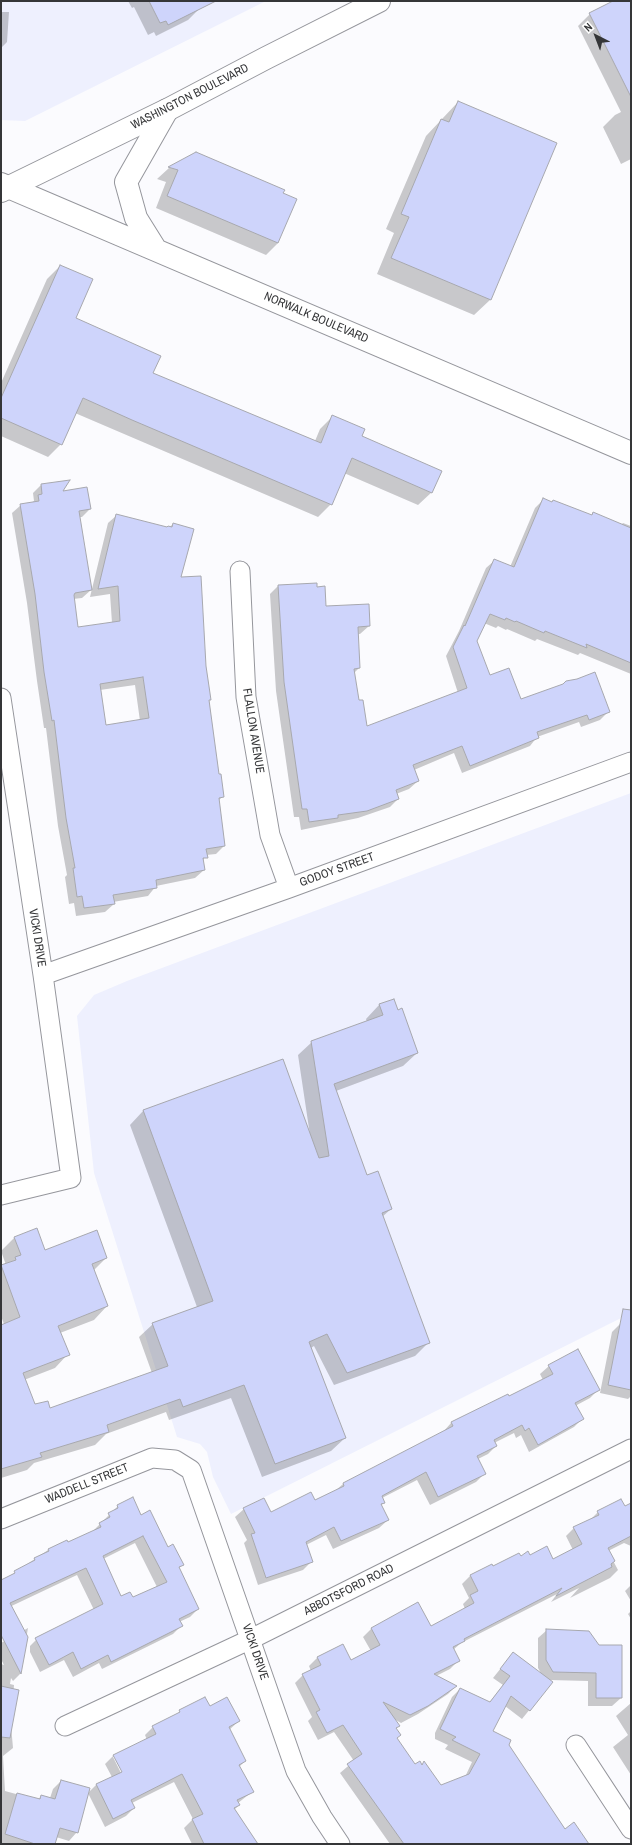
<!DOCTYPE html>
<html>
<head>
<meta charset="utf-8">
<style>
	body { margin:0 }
	#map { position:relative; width:632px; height:1845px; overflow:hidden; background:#fbfbfe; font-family:"Archivo Narrow",sans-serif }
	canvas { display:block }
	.frame { position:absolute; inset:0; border:2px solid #353638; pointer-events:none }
	.north { position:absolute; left:576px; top:16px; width:40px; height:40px; -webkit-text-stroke:3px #fff; paint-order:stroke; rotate:318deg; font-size:11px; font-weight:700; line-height:16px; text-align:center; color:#353638 }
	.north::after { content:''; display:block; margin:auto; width:14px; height:18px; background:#353638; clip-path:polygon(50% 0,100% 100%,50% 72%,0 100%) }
</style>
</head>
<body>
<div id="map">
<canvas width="632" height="1845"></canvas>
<div class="frame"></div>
<div class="north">N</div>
</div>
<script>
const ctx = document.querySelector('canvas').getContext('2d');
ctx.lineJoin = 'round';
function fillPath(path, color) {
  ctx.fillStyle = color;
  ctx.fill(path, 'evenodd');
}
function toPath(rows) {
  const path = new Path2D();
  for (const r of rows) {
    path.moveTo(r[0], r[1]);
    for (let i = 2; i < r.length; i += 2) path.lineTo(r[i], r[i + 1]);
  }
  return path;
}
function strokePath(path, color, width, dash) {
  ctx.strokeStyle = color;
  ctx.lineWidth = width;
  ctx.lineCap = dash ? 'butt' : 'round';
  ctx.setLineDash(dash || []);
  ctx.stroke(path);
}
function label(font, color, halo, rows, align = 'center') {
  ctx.font = font + ' "Archivo Narrow",sans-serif';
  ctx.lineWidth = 4;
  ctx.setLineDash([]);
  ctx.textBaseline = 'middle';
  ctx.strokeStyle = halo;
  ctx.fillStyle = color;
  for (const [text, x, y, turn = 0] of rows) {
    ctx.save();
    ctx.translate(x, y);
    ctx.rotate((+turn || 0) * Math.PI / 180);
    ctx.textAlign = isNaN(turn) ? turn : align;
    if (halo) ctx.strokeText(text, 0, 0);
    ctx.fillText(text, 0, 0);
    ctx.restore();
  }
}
const built = toPath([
	[1,1,266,1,25,121,1,120],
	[631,793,631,1313,231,1514,213,1477,207,1452,200,1444,177,1437,94,1173,77,1016,94,995,127,981]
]);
const shadow = toPath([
	[128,1,196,1,200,8,188,20,156,36,154,32,148,35,134,7,132,8],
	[615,1,631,1,631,159,621,164,603,127,615,115,621,112,578,26,590,14],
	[1,12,9,12,7,42,1,48],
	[458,102,556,143,490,300,474,315,377,274,394,233,386,229,426,136],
	[196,153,282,194,278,243,266,255,156,208,166,182,157,179,169,168],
	[60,266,74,319,152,373,315,441,320,429,333,416,432,492,418,505,344,473,331,504,318,517,75,413,61,444,48,457,1,436,1,383,47,279],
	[41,485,61,492,90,509,82,517,79,517,91,590,82,598,73,599,77,628,112,623,110,594,90,597,108,523,117,515,167,528,174,524,180,578,205,666,218,776,223,796,218,801,224,846,216,854,206,855,202,862,204,870,195,878,156,886,148,896,113,902,114,904,105,912,76,916,74,903,69,904,65,877,67,875,58,826,46,728,44,728,37,681,27,603,12,513,21,505,31,503,34,501,33,493],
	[135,685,140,721,106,726,100,690],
	[543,500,591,516,593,513,621,525,623,523,631,526,631,674,580,653,578,655,537,639,535,641,507,629,506,630,498,626,496,628,484,623,476,641,489,676,521,701,608,712,600,720,581,727,579,722,537,737,530,746,462,773,454,753,414,770,418,781,409,789,396,794,398,799,390,807,358,818,301,830,299,817,294,817,276,691,270,594,278,586,369,626,360,634,357,634,359,668,354,673,358,701,366,727,458,693,446,656,459,631,486,568,495,560,510,567,535,508],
	[379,1005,417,1053,403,1066,336,1091,367,1176,391,1209,382,1217,429,1342,415,1356,334,1385,314,1346,311,1348,345,1438,331,1451,262,1477,231,1398,169,1420,166,1412,106,1434,95,1445,34,1463,27,1470,1,1478,1,1326,4,1324,1,1316,1,1266,6,1265,1,1251,14,1238,45,1252,106,1258,94,1270,107,1306,94,1320,60,1333,68,1354,55,1368,24,1380,35,1406,49,1410,152,1373,139,1337,153,1324,197,1307,130,1125,143,1111,282,1060,310,1135,298,1055,312,1042,367,1022,366,1019],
	[620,1324,631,1326,631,1396,628,1399,600,1393,612,1332],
	[549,1366,598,1390,590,1398,575,1406,582,1419,574,1427,529,1452,521,1435,516,1438,514,1433,494,1443,496,1446,488,1454,478,1459,485,1473,476,1482,430,1505,417,1480,382,1498,384,1502,381,1506,388,1520,379,1528,333,1549,326,1535,306,1545,311,1562,303,1570,258,1585,244,1543,247,1540,235,1517,244,1509,270,1513,315,1502,335,1491,343,1484,443,1432,451,1423,543,1380,540,1374],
	[631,1504,631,1546,624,1543,608,1551,618,1570,610,1578,570,1598,579,1588,551,1602,557,1594,461,1643,453,1650,458,1661,450,1669,436,1676,456,1686,448,1694,418,1714,401,1723,394,1719,398,1726,396,1729,396,1738,415,1765,422,1765,424,1763,441,1786,465,1777,472,1762,445,1749,448,1745,435,1739,435,1733,452,1697,460,1689,489,1703,503,1685,493,1678,513,1653,542,1675,538,1668,538,1638,547,1630,588,1632,621,1698,612,1706,588,1706,588,1681,549,1680,552,1682,522,1719,505,1706,492,1732,508,1745,565,1830,588,1844,390,1844,340,1773,354,1761,334,1732,318,1740,308,1721,312,1717,295,1683,303,1675,311,1671,309,1666,317,1658,342,1645,350,1661,371,1651,363,1637,372,1628,430,1627,465,1609,463,1604,469,1598,462,1584,470,1576,491,1565,492,1568,520,1557,530,1556,553,1561,573,1550,566,1536,574,1528,589,1521,598,1512,625,1507],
	[118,1506,141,1516,183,1565,179,1568,198,1609,190,1617,179,1622,181,1626,173,1634,102,1669,99,1663,73,1677,64,1660,40,1672,30,1652,30,1646,38,1638,94,1610,77,1575,1,1611,1,1582,48,1550,67,1541,68,1544,92,1532],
	[135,1543,157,1587,133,1599,121,1597,103,1559],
	[631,1585,631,1601,625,1591],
	[631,1611,631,1619,628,1614],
	[28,1628,20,1674,13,1681,11,1678,10,1684,14,1685,11,1725,13,1748,3,1756,5,1791,38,1800,41,1796,50,1798,53,1789,61,1781,77,1832,69,1841,56,1837,54,1844,1,1843,1,1664,4,1665,1,1659,1,1643],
	[631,1703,631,1775,613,1747,628,1735,616,1716],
	[209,1708,239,1721,229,1730,245,1761,239,1767,252,1792,238,1803,239,1805,234,1810,257,1844,192,1844,184,1828,193,1819,174,1782,132,1803,134,1808,126,1816,105,1827,88,1793,96,1785,112,1777,105,1764,114,1755,147,1740,145,1735,153,1727,175,1716,180,1711],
	[113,1757,115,1757,125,1776,123,1777]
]);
const building = toPath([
	[149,1,216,1,168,25,166,21,160,23,149,1],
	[613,1,631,1,631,97,589,13,613,1],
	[458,101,557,143,491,300,391,258,409,217,401,214,441,119,449,122,458,101],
	[196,152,285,190,283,193,297,199,278,243,167,196,178,170,168,167,196,152],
	[60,265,93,279,76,318,161,356,153,373,321,443,332,415,365,429,362,436,442,471,432,493,352,458,332,505,132,420,83,398,62,445,1,418,1,398,60,265],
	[70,480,63,491,87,487,91,509,79,511,92,590,75,593,74,595,78,627,120,621,118,586,98,589,116,514,167,527,168,526,172,527,173,523,194,529,181,577,201,576,206,666,211,700,209,700,219,774,221,774,224,797,219,798,225,846,206,849,208,858,203,858,205,870,156,880,157,888,113,895,115,904,84,908,82,896,77,897,73,868,75,868,66,818,54,720,52,721,44,672,35,594,20,504,39,501,38,495,42,494,41,484,70,480],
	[143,677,149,718,106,725,100,684,143,677],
	[543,498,552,502,553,500,592,515,593,512,631,528,631,663,586,644,587,648,545,631,544,633,516,621,515,622,506,618,505,620,490,614,477,641,490,675,509,668,521,699,563,684,566,681,577,679,595,672,610,712,589,720,587,715,537,732,539,738,470,766,462,746,413,765,419,781,396,790,399,799,367,811,338,815,338,818,309,822,307,809,302,809,284,682,278,585,317,583,317,587,325,586,326,606,369,604,370,626,358,627,360,668,354,669,359,700,363,700,367,726,467,688,453,647,464,625,465,626,494,559,514,567,543,498],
	[394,999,398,1010,402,1008,418,1053,334,1084,367,1175,378,1171,392,1209,382,1213,430,1343,347,1373,327,1334,309,1342,346,1438,275,1464,244,1385,183,1407,180,1399,107,1425,109,1432,40,1453,42,1457,1,1469,1,1325,20,1317,1,1265,16,1260,15,1257,21,1255,14,1237,37,1228,45,1250,97,1230,107,1258,92,1264,108,1306,58,1326,70,1355,23,1373,35,1404,48,1401,50,1408,168,1366,152,1323,213,1301,143,1110,283,1059,319,1158,329,1156,311,1041,383,1015,379,1004,394,999],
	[623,1309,631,1310,631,1390,608,1385,623,1309],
	[578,1349,600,1390,575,1403,584,1419,538,1445,529,1428,525,1431,522,1425,494,1440,497,1446,477,1456,486,1474,438,1497,426,1472,382,1496,385,1503,381,1504,389,1520,341,1541,334,1527,306,1542,313,1562,266,1578,251,1534,255,1533,243,1508,264,1498,271,1512,311,1492,315,1500,344,1486,343,1483,453,1426,451,1422,508,1394,509,1396,553,1374,548,1365,578,1349],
	[133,1497,141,1515,150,1510,168,1547,173,1544,184,1565,179,1567,199,1609,179,1619,183,1626,111,1662,108,1655,81,1669,73,1652,49,1665,35,1638,103,1604,86,1568,10,1603,28,1637,21,1674,1,1635,1,1580,15,1573,14,1571,35,1560,34,1558,49,1551,48,1549,67,1540,68,1542,101,1527,99,1523,110,1517,108,1513,118,1508,117,1505,133,1497],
	[143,1536,167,1582,133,1597,130,1592,121,1596,103,1556,143,1536],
	[621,1499,625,1506,631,1503,631,1536,608,1548,615,1561,611,1564,612,1567,556,1596,562,1588,464,1639,465,1641,453,1647,460,1661,434,1674,457,1686,428,1706,410,1715,383,1702,400,1726,396,1728,401,1735,397,1738,415,1764,420,1761,422,1765,424,1761,441,1785,469,1774,480,1754,452,1740,456,1737,440,1729,460,1688,490,1702,510,1676,500,1669,513,1652,553,1682,530,1711,511,1696,493,1731,511,1740,509,1745,565,1829,574,1822,589,1844,404,1844,347,1764,362,1754,343,1725,327,1733,316,1712,320,1710,302,1674,321,1665,317,1657,343,1644,351,1660,380,1645,371,1628,418,1602,431,1626,474,1603,470,1595,478,1591,470,1575,492,1564,493,1566,519,1553,521,1556,528,1551,530,1555,547,1546,553,1559,582,1544,573,1527,599,1515,597,1511,621,1499],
	[546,1629,589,1631,599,1645,622,1645,622,1698,596,1698,596,1673,553,1672,546,1660,546,1629],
	[1,1686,19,1690,10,1738,1,1737,1,1686],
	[205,1697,210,1706,227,1697,240,1721,229,1727,246,1761,239,1765,254,1792,237,1800,240,1805,234,1808,258,1844,204,1844,192,1819,203,1814,182,1774,131,1800,135,1808,113,1819,96,1784,122,1772,113,1755,156,1734,152,1726,180,1712,179,1710,205,1697],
	[61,1780,90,1788,78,1833,60,1828,55,1844,35,1844,5,1834,17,1793,40,1799,41,1795,55,1799,61,1780]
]);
const minor = toPath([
	[240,571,246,697,270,835,289,888],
	[1,698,43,975,71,1178,1,1195],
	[43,975,289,888,631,762],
	[1,1519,152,1458,175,1460,191,1470,296,1771,322,1817,340,1844],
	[65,1726,251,1639,631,1449],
	[576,1745,631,1829]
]);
const secondary = toPath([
	[1,184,631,453],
	[156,250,136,218,126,182,167,110]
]);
const primary = toPath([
	[1,191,167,110,266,58,379,1]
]);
const streetNames = [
	["WASHINGTON BOULEVARD",190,97,-27],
	["NORWALK BOULEVARD",316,318,23],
	["FLALLON AVENUE",253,731,81],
	["GODOY STREET",337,870,-20],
	["VICKI DRIVE",37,938,81],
	["WADDELL STREET",87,1484,-22],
	["ABBOTSFORD ROAD",349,1590,-27],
	["VICKI DRIVE",255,1652,71]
];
fillPath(built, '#eef0fe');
fillPath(shadow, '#0003');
fillPath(building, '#ced4fb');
strokePath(building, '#a7a8ae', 1);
strokePath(minor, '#95969c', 21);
strokePath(secondary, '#95969c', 24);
strokePath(primary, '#95969c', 24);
strokePath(minor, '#fff', 19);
strokePath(secondary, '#fff', 22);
strokePath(primary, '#fff', 22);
label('12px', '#353638', '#fff', streetNames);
</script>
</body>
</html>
